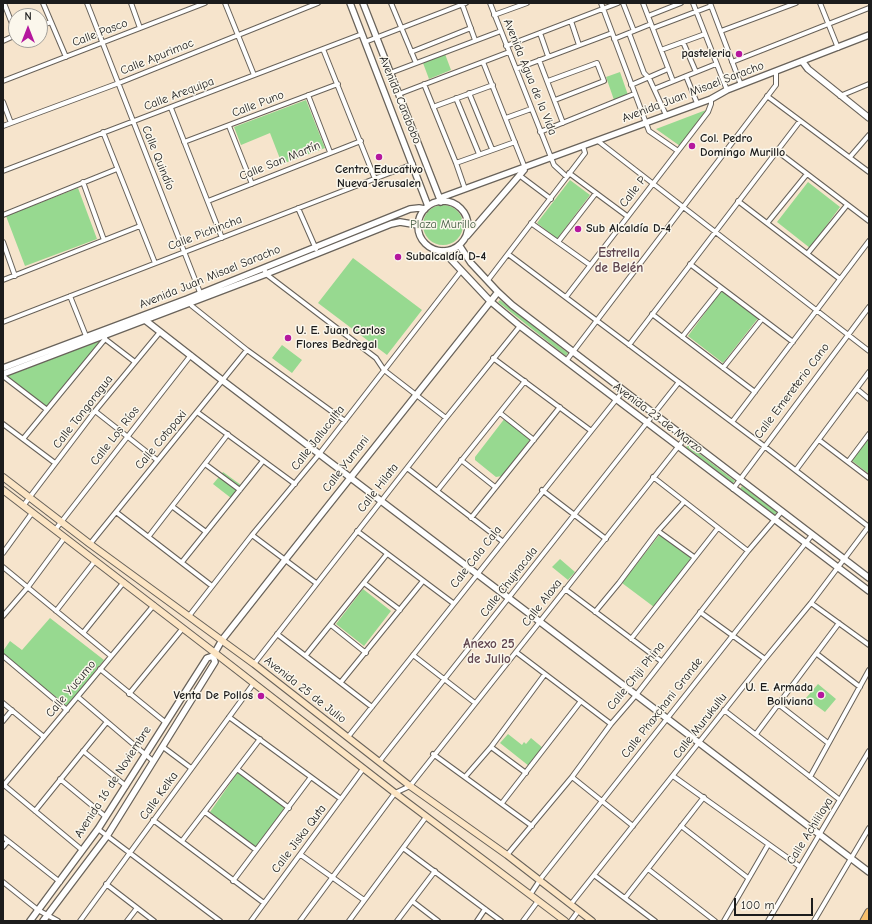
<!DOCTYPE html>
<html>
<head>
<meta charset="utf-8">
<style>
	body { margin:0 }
	#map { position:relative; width:872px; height:924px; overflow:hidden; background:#f6e4cc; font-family:"Comic Neue",sans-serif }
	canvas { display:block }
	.frame { position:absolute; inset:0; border:4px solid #1c1c1c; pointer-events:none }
	.north { position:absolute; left:8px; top:8px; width:40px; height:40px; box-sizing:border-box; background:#fbf7ec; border:1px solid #a29f99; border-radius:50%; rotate:0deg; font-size:11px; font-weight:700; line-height:16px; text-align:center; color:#1c1c1c }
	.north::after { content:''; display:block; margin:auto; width:14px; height:18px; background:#b5179e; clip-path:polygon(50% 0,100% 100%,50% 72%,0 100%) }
	.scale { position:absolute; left:734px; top:898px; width:79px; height:18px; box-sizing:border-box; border:2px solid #1c1c1c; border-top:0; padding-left:5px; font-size:12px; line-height:14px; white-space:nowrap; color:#1c1c1c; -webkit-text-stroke:3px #fbf7ec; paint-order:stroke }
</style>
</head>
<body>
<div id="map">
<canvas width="872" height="924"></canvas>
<div class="frame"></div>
<div class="north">N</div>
<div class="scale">100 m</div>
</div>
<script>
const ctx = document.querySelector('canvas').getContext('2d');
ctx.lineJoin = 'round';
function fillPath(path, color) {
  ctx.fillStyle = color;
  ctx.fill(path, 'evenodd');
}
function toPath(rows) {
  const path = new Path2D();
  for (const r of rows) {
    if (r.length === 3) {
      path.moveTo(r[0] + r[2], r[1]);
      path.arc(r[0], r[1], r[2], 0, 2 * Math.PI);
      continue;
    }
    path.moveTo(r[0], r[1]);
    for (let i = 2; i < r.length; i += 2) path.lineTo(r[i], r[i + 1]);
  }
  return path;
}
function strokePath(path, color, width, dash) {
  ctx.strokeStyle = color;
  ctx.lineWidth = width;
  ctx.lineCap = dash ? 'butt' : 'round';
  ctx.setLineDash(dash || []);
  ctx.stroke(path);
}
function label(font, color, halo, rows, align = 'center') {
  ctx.font = font + ' "Comic Neue",sans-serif';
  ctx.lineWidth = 3;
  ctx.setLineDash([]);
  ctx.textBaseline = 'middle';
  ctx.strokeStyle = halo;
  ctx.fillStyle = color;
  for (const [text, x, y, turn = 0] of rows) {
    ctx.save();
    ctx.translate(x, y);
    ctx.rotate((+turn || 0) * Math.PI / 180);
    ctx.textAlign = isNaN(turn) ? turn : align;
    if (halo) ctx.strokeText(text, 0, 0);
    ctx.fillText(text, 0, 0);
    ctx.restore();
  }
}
const green = toPath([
	[445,54,451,70,429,79,423,63],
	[620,72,628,95,614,100,606,77],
	[306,100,325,148,282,164,270,133,241,145,234,127],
	[706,110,680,146,656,129],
	[570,180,590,195,557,239,537,223],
	[808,182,840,207,810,248,777,222],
	[78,188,97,239,25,266,6,216],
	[443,225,20],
	[353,258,422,310,387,355,318,303],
	[722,290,759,317,723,363,688,336],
	[500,300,568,353,566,356,498,302],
	[103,338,45,409,5,377],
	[282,345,302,360,292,373,272,358],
	[508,417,511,418,533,436,502,476,496,477,475,460,475,457,505,418],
	[869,436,869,474,851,460],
	[688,445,735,481,733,483,686,447],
	[223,472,241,485,231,498,213,484],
	[742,486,777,512,775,515,740,489],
	[660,534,692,558,654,607,622,583],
	[560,559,575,572,568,580,552,567],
	[363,589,391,611,364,646,336,624],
	[50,618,104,660,67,706,3,654,3,651,10,641,22,650],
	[818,684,836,699,825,712,806,698],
	[508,734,522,745,524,742,526,744,531,738,543,748,529,766,500,743],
	[238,772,284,807,283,811,257,847,254,847,210,812]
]);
const minor = toPath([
	[4,3,16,34],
	[43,3,66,57],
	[87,3,201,295],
	[131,3,140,28],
	[225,3,254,75],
	[391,3,416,63],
	[490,3,554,165,567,177],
	[601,3,649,131,678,151],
	[623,3,634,31],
	[643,3,673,81],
	[693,3,727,90],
	[710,3,741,85],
	[820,3,838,48],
	[462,4,475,40],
	[494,15,527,3],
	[648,16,681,3],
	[571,21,579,45],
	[40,26,51,22],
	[653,28,711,6],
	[721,31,796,3],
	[540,33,548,56],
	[629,33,644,73,649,78,666,115],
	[614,39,651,24],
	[3,41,16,35],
	[365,42,466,3],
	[683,42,696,72],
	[506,46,618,3],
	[323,49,375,179],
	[661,50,705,34],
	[411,52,471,28],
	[539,60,563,123],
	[483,62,525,168],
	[732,62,869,8],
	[516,69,612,33],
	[390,73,501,31],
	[686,76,697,103],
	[3,81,205,3],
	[548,81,597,63,604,81,555,100],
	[424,84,456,163,465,189],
	[631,85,668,69],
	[654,89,716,64],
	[469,93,492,149],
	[399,94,509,52],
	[308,95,330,152],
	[767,96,869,172],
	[840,96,869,84],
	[456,98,479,154],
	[3,102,11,123],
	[433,107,493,85],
	[171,108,222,238],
	[506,118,531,109],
	[3,126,119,83,318,3],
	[229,126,252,184],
	[103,132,155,263],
	[540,132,634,94],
	[598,141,869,351],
	[184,142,338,84],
	[777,151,869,221],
	[850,157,869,135],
	[456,163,515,142],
	[3,171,362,34],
	[569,173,627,216],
	[519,175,551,199],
	[83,182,104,240],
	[208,201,361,141],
	[738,201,840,279],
	[298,208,316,249],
	[3,215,117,169],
	[768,222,807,174],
	[531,223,590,265],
	[3,242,15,276],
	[558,242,596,193],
	[808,253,847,205],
	[508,254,764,446,869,527],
	[690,264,793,342],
	[264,268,266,274,376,358,384,370,446,418],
	[3,280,140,226],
	[488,280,585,153,583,146],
	[70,296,86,336],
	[566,297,708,112,711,104,711,99],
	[189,302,192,306,247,350,345,421],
	[652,314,755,392],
	[3,322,413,164],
	[682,337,721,288],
	[105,339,135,362],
	[629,345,800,121],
	[493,358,590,430],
	[566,361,776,85,776,72],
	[723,368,762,319],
	[3,376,46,409],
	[857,389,869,399],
	[95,411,157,460],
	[197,412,295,484],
	[500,413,534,440],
	[732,422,869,241],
	[3,424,55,463],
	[23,439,105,339,105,335],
	[819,440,869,478],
	[461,460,495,487],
	[848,462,869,434],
	[205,464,240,490],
	[407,468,502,541],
	[796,470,869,372],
	[653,477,748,551],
	[733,489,869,307],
	[542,490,606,539],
	[437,491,525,381],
	[23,506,95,411,160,332],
	[173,507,206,532],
	[116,512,212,586],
	[471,518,560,407],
	[55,530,191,355],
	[357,531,453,603],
	[658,531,694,557],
	[252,535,316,583],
	[149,536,228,434],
	[90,544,247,350],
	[3,553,32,513],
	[182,562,263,461],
	[3,567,111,656],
	[364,583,400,610],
	[565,589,661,661],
	[811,603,869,645],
	[56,611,95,561],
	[595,612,619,583,658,531,684,502],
	[700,612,765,659],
	[3,616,28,587,65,537],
	[189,616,252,535,320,453,461,271],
	[331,625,366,653],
	[83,633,124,582],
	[277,634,372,707],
	[631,639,718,528],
	[516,652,611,724],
	[817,654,860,687],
	[306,655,387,554],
	[413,655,475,703],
	[3,656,67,710],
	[254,664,446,418,520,326],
	[100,669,165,722],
	[341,682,423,581],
	[129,694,183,628],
	[78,697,153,761],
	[3,703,44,737],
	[778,704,828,743],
	[724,710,840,800],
	[229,717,341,799],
	[3,721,12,710],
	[756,734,839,623],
	[348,737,623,391],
	[163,747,191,768],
	[491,747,526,773],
	[83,751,126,786],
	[433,754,532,826],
	[379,762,679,382],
	[237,769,289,808],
	[673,776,799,866],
	[465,777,491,747,545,674],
	[572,777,633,826],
	[810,777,869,670],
	[60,779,106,817],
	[4,785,82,850],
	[3,786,154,605],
	[502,803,581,701],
	[35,811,106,723],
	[205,812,256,850],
	[153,820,264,903],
	[681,826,748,878],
	[98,829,220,921],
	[3,837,60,882],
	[182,841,260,739],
	[3,847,8,841],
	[403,848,501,921],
	[301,855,364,900],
	[507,855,572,777,611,724,636,695,748,551,782,511],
	[648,869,715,921],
	[594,875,655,921],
	[233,881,311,777],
	[3,882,38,910,58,921],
	[106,884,154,921],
	[530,895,542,877,812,535],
	[625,898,704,797],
	[412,901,438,921],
	[571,904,765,659,811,603,869,526],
	[80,921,254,683],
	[127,921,137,908],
	[251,921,363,769],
	[300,921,395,793,410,786,685,438],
	[349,921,426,817],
	[397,921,435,871],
	[477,921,485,909],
	[523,921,538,901],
	[571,921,579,910],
	[724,921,768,845],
	[768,921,869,751],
	[814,921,869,828]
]);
const tertiary = toPath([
	[350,3,428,206],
	[363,3,441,202],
	[802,61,808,69,869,118],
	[440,198,711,99,727,90,869,35],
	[443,226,25],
	[467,236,524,170],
	[459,245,471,263,498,292,512,305,869,578],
	[443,251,490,301,520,326,869,591],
	[142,316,145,320,222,380,869,872],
	[3,368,187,299,410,209,419,208,425,209],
	[3,374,266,274,391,224,400,222,418,225],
	[30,921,98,829,207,658,213,656,222,640,285,560,498,292],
	[43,921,107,836,215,662,213,656]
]);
const secondary = toPath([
	[3,477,90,544,254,664,410,786,507,855,592,921],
	[3,490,215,653,395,793,565,921]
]);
const primary = toPath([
	[864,921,869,912]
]);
const markers = [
	[739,54,4,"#b5179e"],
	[692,146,4,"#b5179e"],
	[379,157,4,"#b5179e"],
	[578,229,4,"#b5179e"],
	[398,257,4,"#b5179e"],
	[288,338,4,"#b5179e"],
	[821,695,4,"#b5179e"],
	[261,696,4,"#b5179e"]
];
const streetNames = [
	["Calle Pasco",100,33,-21],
	["Calle Apurimac",157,57,-22],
	["Avenida Agua de la Vida",530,77,68],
	["Avenida Juan Misael Saracho",693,92,-21],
	["Calle Arequipa",179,94,-21],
	["Avenida Carabobo",400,100,68],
	["Calle Puno",258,104,-21],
	["Calle Quindío",158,158,68],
	["Calle San Martín",280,161,-22],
	["Calle P",633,192,-52],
	["Calle Pichincha",205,233,-21],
	["Avenida Juan Misael Saracho",210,277,-22],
	["Calle Emereterio Cano",792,391,-53],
	["Calle Tongoragua",83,412,-52],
	["Avenida 23 de Marzo",658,418,37],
	["Calle Los Ríos",115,436,-52],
	["Calle Jallucallta",318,438,-52],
	["Calle Cotopaxi",161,440,-50],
	["Calle Yumani",346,464,-52],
	["Calle Hilata",378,488,-52],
	["Cale Cala Cala",476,557,-52],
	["Calle Chujnacala",509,582,-52],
	["Calle Alaxa",542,603,-52],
	["Calle Chiji Phina",636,676,-51],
	["Calle Yucumo",71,689,-50],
	["Avenida 25 de Julio",305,690,38],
	["Calle Phaxchani Grande",662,708,-52],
	["Calle Murukullu",700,726,-52],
	["Avenida 16 de Noviembre",113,782,-57],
	["Calle Kelka",159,796,-54],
	["Calle Achililaya",810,831,-58],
	["Calle Jiska Quta",299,839,-53]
];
const poiNames = [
	["pasteleria",731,54,"right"],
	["Col. Pedro",700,139],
	["Domingo Murillo",700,153],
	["Centro Educativo",379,170,"center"],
	["Nueva Jerusalen",379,184,"center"],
	["Sub Alcaldía D-4",586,229],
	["Subalcaldía D-4",406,257],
	["U. E. Juan Carlos",296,331],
	["Flores Bedregal",296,345],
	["U. E. Armada",813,688,"right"],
	["Boliviana",813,702,"right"],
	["Venta De Pollos",253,696,"right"]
];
const parkNames = [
	["Plaza Murillo",443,225]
];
const neighbourhoodNames = [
	["Estrella",619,253],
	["de Belén",619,268],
	["Anexo 25",489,644],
	["de Julio",489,659]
];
fillPath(green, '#97d990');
strokePath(minor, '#68625a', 6);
strokePath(tertiary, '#68625a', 8);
strokePath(secondary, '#68625a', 8);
strokePath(primary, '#68625a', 9);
strokePath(minor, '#fff', 4);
strokePath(tertiary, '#fff', 5.5);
strokePath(secondary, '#fce5c4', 6);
strokePath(primary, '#f8bf6c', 7);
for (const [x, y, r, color] of markers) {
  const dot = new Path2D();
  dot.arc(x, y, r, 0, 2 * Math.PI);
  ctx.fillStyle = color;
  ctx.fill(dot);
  strokePath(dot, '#fbf7ec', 1.5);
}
label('12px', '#1c1c1c', '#fbf7ec', streetNames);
label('bold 12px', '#1c1c1c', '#fbf7ec', poiNames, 'left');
label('12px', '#475e45', '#fbf7ec', parkNames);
label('bold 13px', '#60454f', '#fbf7ec', neighbourhoodNames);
</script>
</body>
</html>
